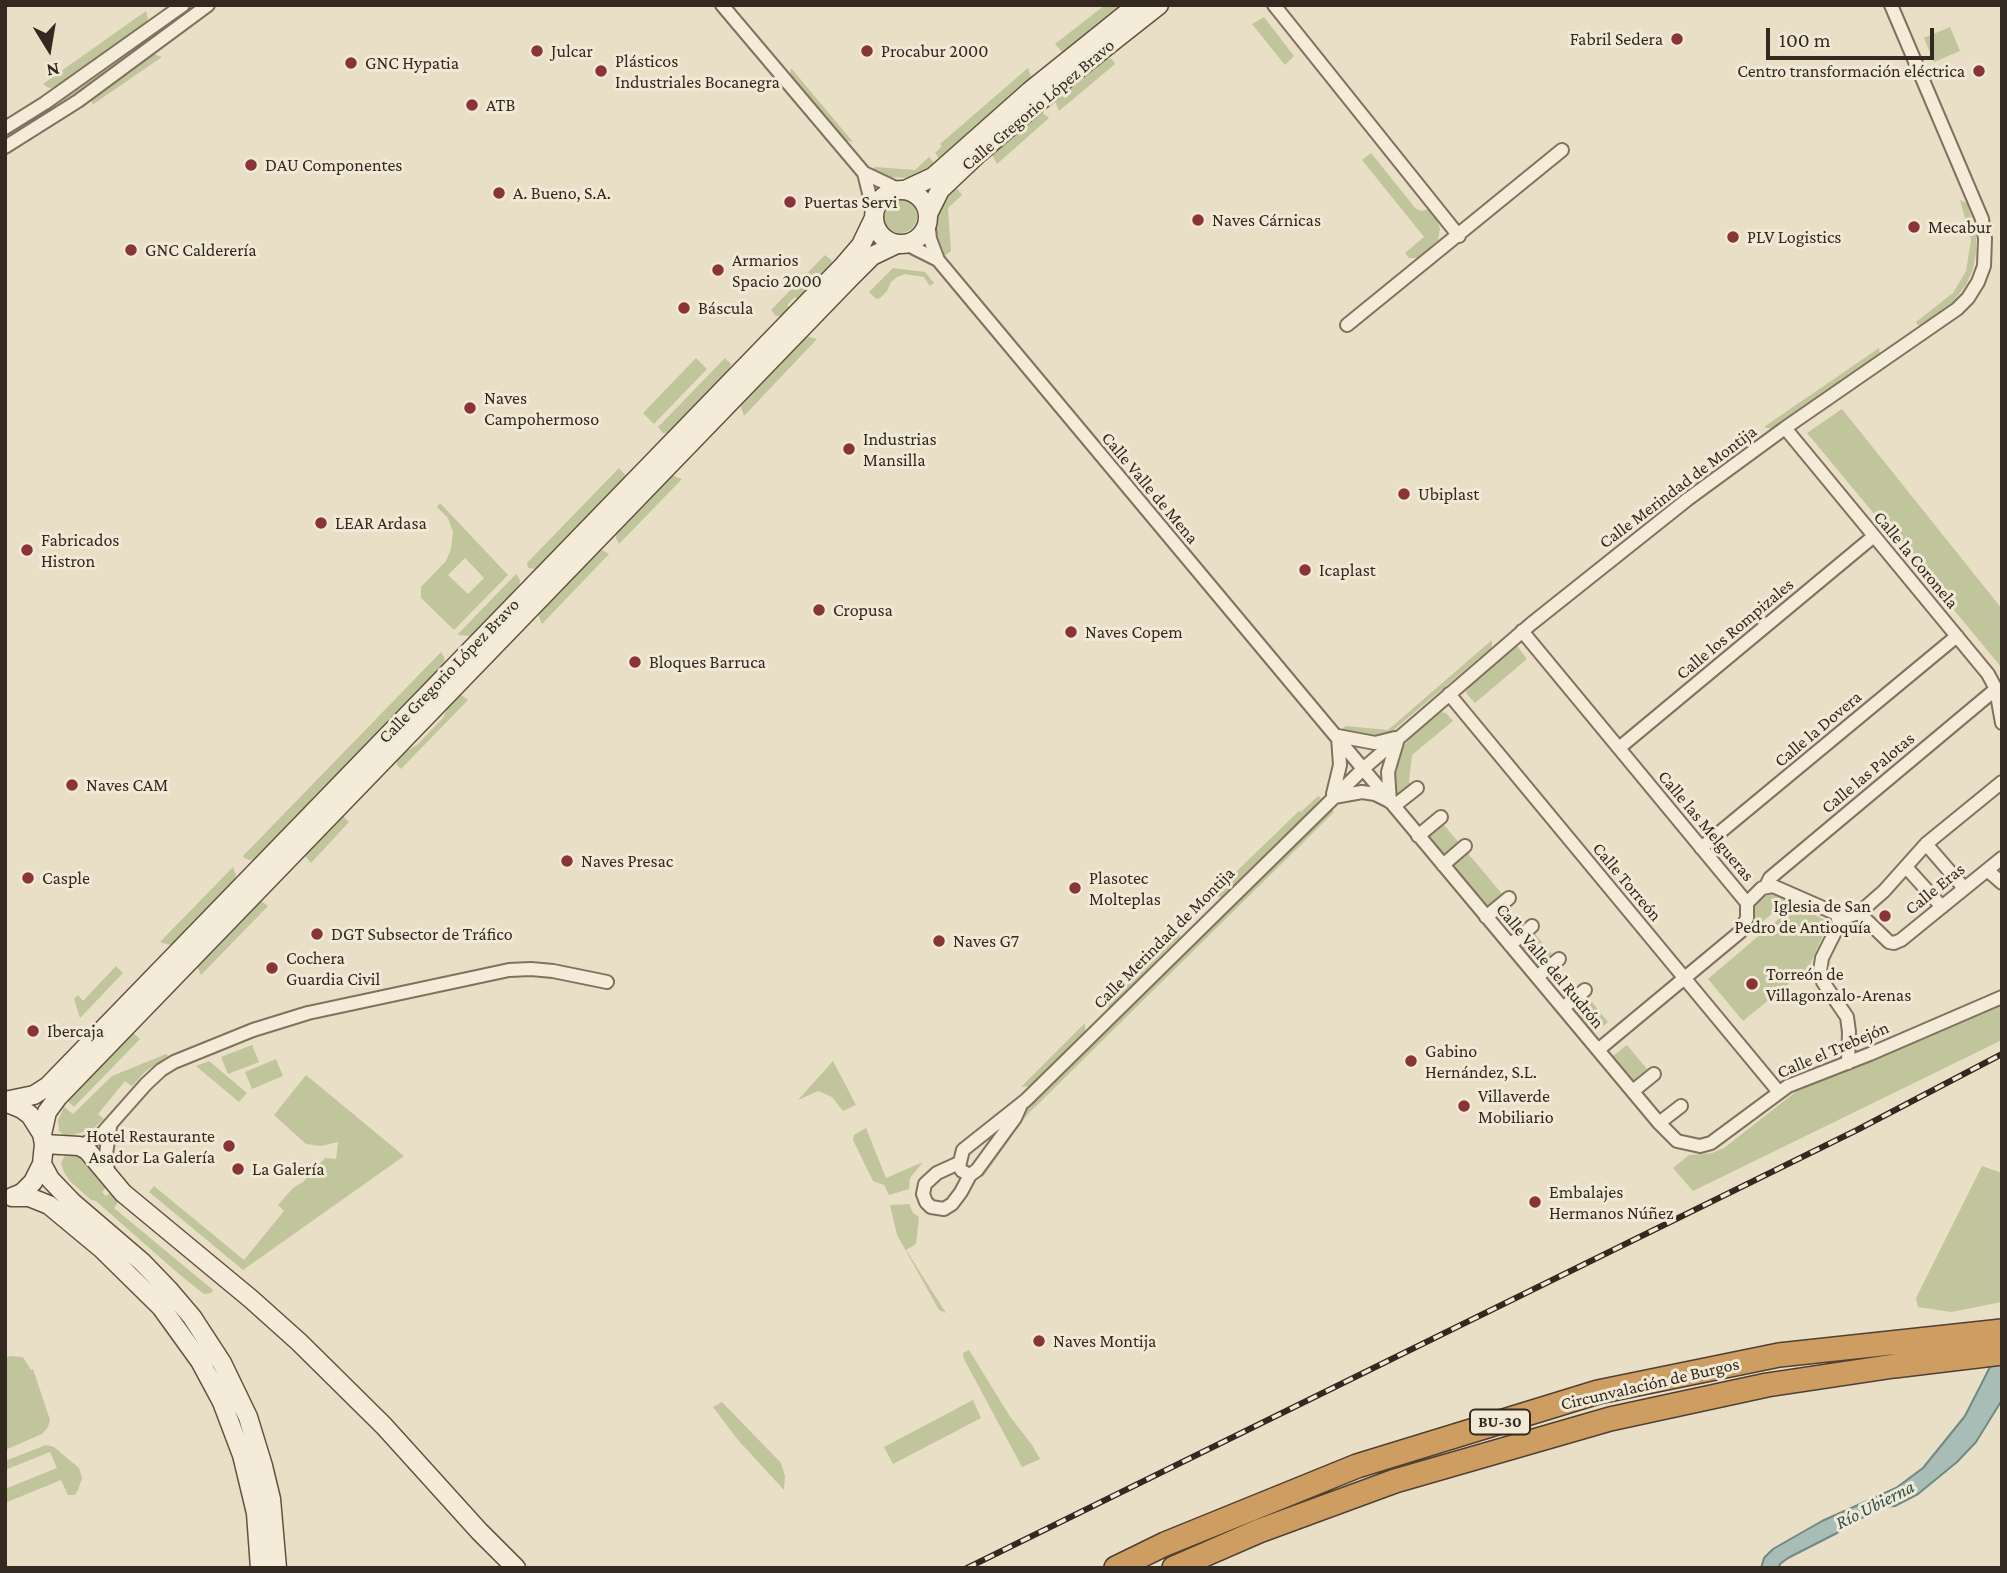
<!DOCTYPE html>
<html>
<head>
<meta charset="utf-8">
<style>
	body { margin:0 }
	#map { position:relative; width:2007px; height:1573px; overflow:hidden; background:#e9dec6; font-family:"Crimson Pro",serif }
	canvas { display:block }
	.frame { position:absolute; inset:0; border:7px solid #342920; pointer-events:none }
	.north { position:absolute; left:14px; top:14px; width:70px; height:70px; -webkit-text-stroke:5px #f1e9d5; paint-order:stroke; rotate:169deg; font-size:19px; font-weight:700; line-height:28px; text-align:center; color:#342920 }
	.north::after { content:''; display:block; margin:auto; width:24px; height:32px; background:#342920; clip-path:polygon(50% 0,100% 100%,50% 72%,0 100%) }
	.scale { position:absolute; left:1766px; top:28px; width:168px; height:32px; box-sizing:border-box; border:4px solid #342920; border-top:0; padding-left:9px; font-size:21px; line-height:24px; white-space:nowrap; color:#342920; -webkit-text-stroke:5px #f1e9d5; paint-order:stroke }
</style>
</head>
<body>
<div id="map">
<canvas width="2007" height="1573"></canvas>
<div class="frame"></div>
<div class="north">N</div>
<div class="scale">100 m</div>
</div>
<script>
const ctx = document.querySelector('canvas').getContext('2d');
ctx.lineJoin = 'round';
function fillPath(path, color) {
  ctx.fillStyle = color;
  ctx.fill(path, 'evenodd');
}
function toPath(rows) {
  const path = new Path2D();
  for (const r of rows) {
    if (r.length === 3) {
      path.moveTo(r[0] + r[2], r[1]);
      path.arc(r[0], r[1], r[2], 0, 2 * Math.PI);
      continue;
    }
    path.moveTo(r[0], r[1]);
    for (let i = 2; i < r.length; i += 2) path.lineTo(r[i], r[i + 1]);
  }
  return path;
}
function strokePath(path, color, width, dash) {
  ctx.strokeStyle = color;
  ctx.lineWidth = width;
  ctx.lineCap = dash ? 'butt' : 'round';
  ctx.setLineDash(dash || []);
  ctx.stroke(path);
}
function label(font, color, halo, rows, align = 'center') {
  ctx.font = font + ' "Crimson Pro",serif';
  ctx.lineWidth = 6;
  ctx.setLineDash([]);
  ctx.textBaseline = 'middle';
  ctx.strokeStyle = halo;
  ctx.fillStyle = color;
  for (const [text, x, y, turn = 0] of rows) {
    ctx.save();
    ctx.translate(x, y);
    ctx.rotate((+turn || 0) * Math.PI / 180);
    ctx.textAlign = isNaN(turn) ? turn : align;
    if (halo) ctx.strokeText(text, 0, 0);
    ctx.fillText(text, 0, 0);
    ctx.restore();
  }
}
const green = toPath([
	[193,5,197,5,99,78,5,139,5,136,98,75],
	[1105,5,1126,5,1062,52,1055,44],
	[146,11,148,18,147,23,114,47,57,87,49,88,43,84],
	[1264,17,1294,56,1285,65,1252,24],
	[1950,27,1960,51,1934,62,1924,38],
	[154,54,162,57,92,105,92,99],
	[1104,58,1112,59,1115,64,1059,111,1054,99],
	[791,68,853,142,843,140,790,77],
	[1028,68,1031,76,1030,81,940,160,935,153,942,146,940,144],
	[1041,112,1049,118,997,164,991,153],
	[1371,153,1416,209,1422,211,1429,209,1437,219,1440,229,1438,240,1419,258,1409,258,1405,253,1424,237,1362,160],
	[929,157,935,164,911,178,885,177,872,169,875,167,915,170],
	[955,186,962,195,948,208,951,251,943,257,937,241,935,216,946,195],
	[900,216,17],
	[1960,200,1967,203,1976,232,1976,253,1973,269,1966,285,1952,303,1921,326,1918,325,1916,322,1953,293,1966,271,1971,240],
	[825,255,832,261,831,266,798,300,795,297,787,305,790,308,783,316,776,316,771,310],
	[893,268,925,272,934,283,930,286,924,277,905,274,897,277,891,282,887,291,880,298,876,299,869,292],
	[806,336,817,339,744,416,740,404],
	[1879,348,1880,354,1772,429,1764,427],
	[696,358,707,369,654,424,643,413],
	[725,358,731,364,729,371,669,433,663,433,658,427],
	[1842,409,2002,609,2002,668,1807,433],
	[619,468,625,475,624,480,538,569,528,568,527,563],
	[671,475,682,479,619,544,616,538,617,528],
	[440,503,508,575,454,630,421,598,421,587,446,561,451,549,453,532,448,518,437,507],
	[465,558,484,578,468,594,448,575],
	[602,550,609,554,542,624,537,612,596,551],
	[516,574,520,580,519,588,472,636,459,635,458,634],
	[1492,640,1492,647,1390,733,1378,738,1350,734,1342,729,1346,726,1388,730],
	[1515,647,1518,647,1527,659,1475,703,1466,693,1469,685],
	[441,652,444,657,445,665,258,858,250,860,244,858,243,856],
	[461,695,468,700,401,769,397,765,396,757,417,745,443,718,453,697],
	[1441,712,1446,713,1453,721,1412,755,1409,782,1412,786,1397,798,1393,771,1401,749,1417,731],
	[1318,796,1321,798,1314,806,1221,897,1211,896,1299,811,1301,812],
	[1331,808,1334,812,1027,1115,983,1177,981,1173,1026,1110],
	[339,816,343,816,349,822,311,863,304,855],
	[1443,824,1460,844,1444,856,1429,836],
	[1466,851,1503,895,1488,909,1450,864],
	[233,867,236,875,234,883,177,942,170,945,160,942],
	[1773,891,1789,899,1760,924,1750,921,1756,901],
	[259,900,268,906,201,975,196,964],
	[1795,905,1829,922,1809,967,1743,1021,1708,979],
	[1180,930,1180,937,1110,1007,1102,1008],
	[1535,934,1552,954,1537,966,1520,946],
	[116,966,123,973,80,1018,74,999,78,995,83,1001],
	[1588,997,1608,1022,1594,1033,1573,1009],
	[2002,1004,2002,1040,1693,1191,1673,1168,1689,1155,1712,1153,1724,1148,1798,1090,1897,1050],
	[1085,1023,1085,1031,1030,1086,1021,1087],
	[131,1031,140,1039,74,1107,65,1099],
	[252,1045,259,1062,228,1074,221,1057],
	[1627,1045,1647,1069,1633,1081,1613,1056],
	[166,1054,168,1056,146,1071,132,1086,125,1081,98,1114,104,1119,93,1129,70,1136,65,1136,59,1131,58,1120,64,1107,73,1114,112,1076],
	[276,1059,283,1076,252,1089,245,1072],
	[209,1061,247,1093,239,1102,196,1066],
	[833,1061,856,1105,843,1111,832,1097,818,1091,798,1100],
	[306,1075,404,1156,243,1270,149,1192,154,1186,244,1260,284,1211,278,1205,293,1188,303,1182,325,1158,336,1159,338,1142,321,1146,306,1144,274,1115],
	[866,1128,886,1178,923,1162,910,1178,909,1189,889,1195,884,1185,873,1181,853,1140,854,1135],
	[72,1154,77,1155,95,1173,106,1188,102,1192,106,1196,110,1193,119,1201,114,1208,213,1290,211,1293,204,1294,180,1275,96,1201,91,1200,70,1181,64,1172,61,1163,65,1155],
	[1982,1166,2002,1173,2002,1302,1951,1312,1918,1307,1916,1298],
	[909,1204,913,1213,919,1217,916,1244,906,1250,946,1313,939,1310,897,1235,890,1205],
	[969,1350,1009,1415,1032,1445,1040,1459,1022,1467,964,1359,963,1353],
	[10,1356,23,1357,31,1370,33,1369,50,1420,48,1427,42,1434,5,1450,5,1358],
	[973,1400,981,1418,893,1464,884,1447],
	[722,1402,781,1463,785,1476,784,1490,738,1440,713,1407],
	[46,1445,54,1447,79,1468,82,1478,78,1490,75,1495,68,1495,61,1480,5,1503,5,1489,57,1468,50,1452,5,1470,5,1461]
]);
const water = toPath([
	[2002,1332,2002,1400,1976,1442,1957,1462,1918,1494,1895,1506,1883,1507,1848,1525,1837,1533,1788,1558,1780,1564,1779,1568,1761,1568,1764,1558,1773,1549,1822,1521,1896,1488,1923,1468,1965,1416,1990,1367,2002,1332]
]);
const street = toPath([
	[722,5,864,173,874,213],
	[1274,5,1459,236],
	[5,128,45,103,183,5],
	[5,147,78,101,208,5],
	[864,173,900,190],
	[928,219,930,239,938,260,1659,1123,1677,1141,1700,1146,1711,1143,1788,1086,1870,1054,2002,997],
	[906,244,938,260],
	[1347,325,1562,150],
	[1785,428,1988,674,1996,689,2002,723],
	[1522,631,1747,903],
	[1449,694,1778,1091],
	[1338,736,1375,743,1395,738],
	[1619,748,1874,536],
	[1333,794,1340,765,1338,737],
	[1334,797,1362,792,1375,794,1387,800],
	[1390,802,1388,772,1397,742],
	[1394,806,1417,788],
	[1418,836,1441,817],
	[1926,844,1964,888],
	[1701,848,1957,636],
	[1443,865,1465,846],
	[1906,867,1942,907],
	[1987,870,2002,883],
	[1766,886,1770,878,1996,689],
	[1747,903,1762,888,1773,886,1837,914,1839,924,1822,958,1820,971,1823,982,1847,1017,1849,1032,1848,1063],
	[1859,913,1889,942,1894,943,1901,940,2002,858],
	[1486,917,1509,898],
	[1839,919,1859,913,1884,891,1926,844,2002,782],
	[1510,945,1532,926],
	[1537,977,1559,959],
	[1563,1008,1585,990],
	[1598,1050,1740,932,1747,918,1747,903],
	[1633,1091,1654,1074],
	[1659,1123,1681,1106],
	[79,1146,99,1137,146,1084,161,1070,174,1062,253,1030,308,1013,509,970,531,969,553,971,607,982],
	[959,1163,937,1173,925,1184,923,1194,926,1202,931,1207,944,1209,952,1204,961,1192,970,1175,977,1170,1015,1118,1020,1107],
	[108,1173,106,1154,110,1127],
	[970,1175,962,1171,959,1166,963,1150,1026,1100,1364,768,1531,624,1688,499,1785,428,1957,309,1968,298,1978,282,1984,266,1985,239,1982,219,1891,5]
]);
const secondary = toPath([
	[901,217,27],
	[905,190,933,177,1030,91,1137,5],
	[928,214,940,190,979,153,1069,76,1159,5],
	[5,1101,34,1095,48,1086,843,266,861,245,874,218],
	[5,1102,22,1109,30,1115,42,1134,44,1144,42,1164,33,1182,22,1193,12,1197],
	[42,1134,47,1112,58,1097,849,279,872,256,897,244],
	[44,1144,79,1146,87,1150,123,1193,251,1299,299,1342,384,1426,479,1531,516,1568],
	[42,1164,50,1179,72,1202,142,1262,169,1290,192,1317,222,1363,248,1417,263,1466,271,1499,277,1568],
	[14,1197,29,1197,49,1205,102,1249,161,1307,200,1361,222,1402,242,1455,256,1513,260,1568]
]);
const highway = toPath([
	[1116,1568,1165,1544,1357,1466,1598,1392,1779,1355,2002,1331],
	[1174,1568,1259,1531,1395,1481,1610,1419,1767,1385,1894,1366,2002,1353]
]);
const rail = toPath([
	[967,1568,1857,1130,2002,1054]
]);
const markers = [
	[1677,39,7,"#893537"],
	[537,51,7,"#893537"],
	[867,51,7,"#893537"],
	[351,63,7,"#893537"],
	[601,71,7,"#893537"],
	[1979,71,7,"#893537"],
	[472,105,7,"#893537"],
	[251,165,7,"#893537"],
	[499,193,7,"#893537"],
	[790,202,7,"#893537"],
	[1198,220,7,"#893537"],
	[1914,227,7,"#893537"],
	[1733,237,7,"#893537"],
	[131,250,7,"#893537"],
	[718,270,7,"#893537"],
	[684,308,7,"#893537"],
	[470,408,7,"#893537"],
	[849,449,7,"#893537"],
	[1404,494,7,"#893537"],
	[321,523,7,"#893537"],
	[27,550,7,"#893537"],
	[1305,570,7,"#893537"],
	[819,610,7,"#893537"],
	[1071,632,7,"#893537"],
	[635,662,7,"#893537"],
	[72,785,7,"#893537"],
	[567,861,7,"#893537"],
	[28,878,7,"#893537"],
	[1075,888,7,"#893537"],
	[1885,916,7,"#893537"],
	[317,934,7,"#893537"],
	[939,941,7,"#893537"],
	[272,968,7,"#893537"],
	[1752,984,7,"#893537"],
	[33,1031,7,"#893537"],
	[1411,1061,7,"#893537"],
	[1464,1106,7,"#893537"],
	[229,1146,7,"#893537"],
	[238,1169,7,"#893537"],
	[1535,1202,7,"#893537"],
	[1039,1341,7,"#893537"]
];
const shields = [
	[1500,1422,60]
];
const shieldNames = [
	["BU-30",1500,1422]
];
const poiNames = [
	["Fabril Sedera",1663,39,"right"],
	["Julcar",551,51],
	["Procabur 2000",881,51],
	["Plásticos",615,61],
	["Industriales Bocanegra",615,82],
	["GNC Hypatia",365,63],
	["Centro transformación eléctrica",1965,71,"right"],
	["ATB",486,105],
	["DAU Componentes",265,165],
	["A. Bueno, S.A.",513,193],
	["Puertas Servi",804,202],
	["Naves Cárnicas",1212,220],
	["Mecabur",1928,227],
	["PLV Logistics",1747,237],
	["GNC Calderería",145,250],
	["Armarios",732,260],
	["Spacio 2000",732,281],
	["Báscula",698,308],
	["Naves",484,398],
	["Campohermoso",484,419],
	["Industrias",863,439],
	["Mansilla",863,460],
	["Ubiplast",1418,494],
	["LEAR Ardasa",335,523],
	["Fabricados",41,540],
	["Histron",41,561],
	["Icaplast",1319,570],
	["Cropusa",833,610],
	["Naves Copem",1085,632],
	["Bloques Barruca",649,662],
	["Naves CAM",86,785],
	["Naves Presac",581,861],
	["Casple",42,878],
	["Plasotec",1089,878],
	["Molteplas",1089,899],
	["Iglesia de San",1871,906,"right"],
	["Pedro de Antioquía",1871,927,"right"],
	["DGT Subsector de Tráfico",331,934],
	["Naves G7",953,941],
	["Cochera",286,958],
	["Guardia Civil",286,979],
	["Torreón de",1766,974],
	["Villagonzalo-Arenas",1766,995],
	["Ibercaja",47,1031],
	["Gabino",1425,1051],
	["Hernández, S.L.",1425,1072],
	["Villaverde",1478,1096],
	["Mobiliario",1478,1117],
	["Hotel Restaurante",215,1136,"right"],
	["Asador La Galería",215,1157,"right"],
	["La Galería",252,1169],
	["Embalajes",1549,1192],
	["Hermanos Núñez",1549,1213],
	["Naves Montija",1053,1341]
];
const streetNames = [
	["Calle Gregorio López Bravo",1038,105,-40],
	["Calle Merindad de Montija",1678,487,-37],
	["Calle Valle de Mena",1150,488,50],
	["Calle la Coronela",1916,560,50],
	["Calle los Rompizales",1735,629,-40],
	["Calle Gregorio López Bravo",449,671,-46],
	["Calle la Dovera",1818,729,-40],
	["Calle las Palotas",1868,773,-40],
	["Calle las Melgueras",1706,826,50],
	["Calle Torreón",1627,882,50],
	["Calle Eras",1935,889,-39],
	["Calle Merindad de Montija",1164,938,-45],
	["Calle Valle del Rudrón",1550,966,50],
	["Calle el Trebejón",1833,1050,-23],
	["Circunvalación de Burgos",1650,1384,-13]
];
const waterNames = [
	["Río Ubierna",1875,1505,-27]
];
fillPath(green, '#c1c59b');
fillPath(water, '#a7bdb6');
strokePath(water, '#6f8a83', 2);
strokePath(street, '#82715e', 16);
strokePath(secondary, '#645241', 21);
strokePath(highway, '#504032', 26);
strokePath(street, '#f4ecd8', 12);
strokePath(secondary, '#f4ecd8', 18);
strokePath(highway, '#cd9d61', 23);
strokePath(rail, '#342920', 6);
strokePath(rail, '#f1e9d5', 3.5, [10]);
for (const [x, y, r, color] of markers) {
  const dot = new Path2D();
  dot.arc(x, y, r, 0, 2 * Math.PI);
  ctx.fillStyle = color;
  ctx.fill(dot);
  strokePath(dot, '#f1e9d5', 2.5);
}
for (const [x, y, w] of shields) {
  const box = new Path2D();
  box.roundRect(x - w / 2, y - 12.5, w, 25, 5);
  ctx.fillStyle = '#f1e9d5';
  ctx.fill(box);
  strokePath(box, '#342920', 2);
}
label('bold 16px', '#342920', null, shieldNames);
label('18px', '#342920', '#f1e9d5', poiNames, 'left');
label('18px', '#342920', '#f1e9d5', streetNames);
label('italic 19px', '#31524f', '#f1e9d5', waterNames);
</script>
</body>
</html>
